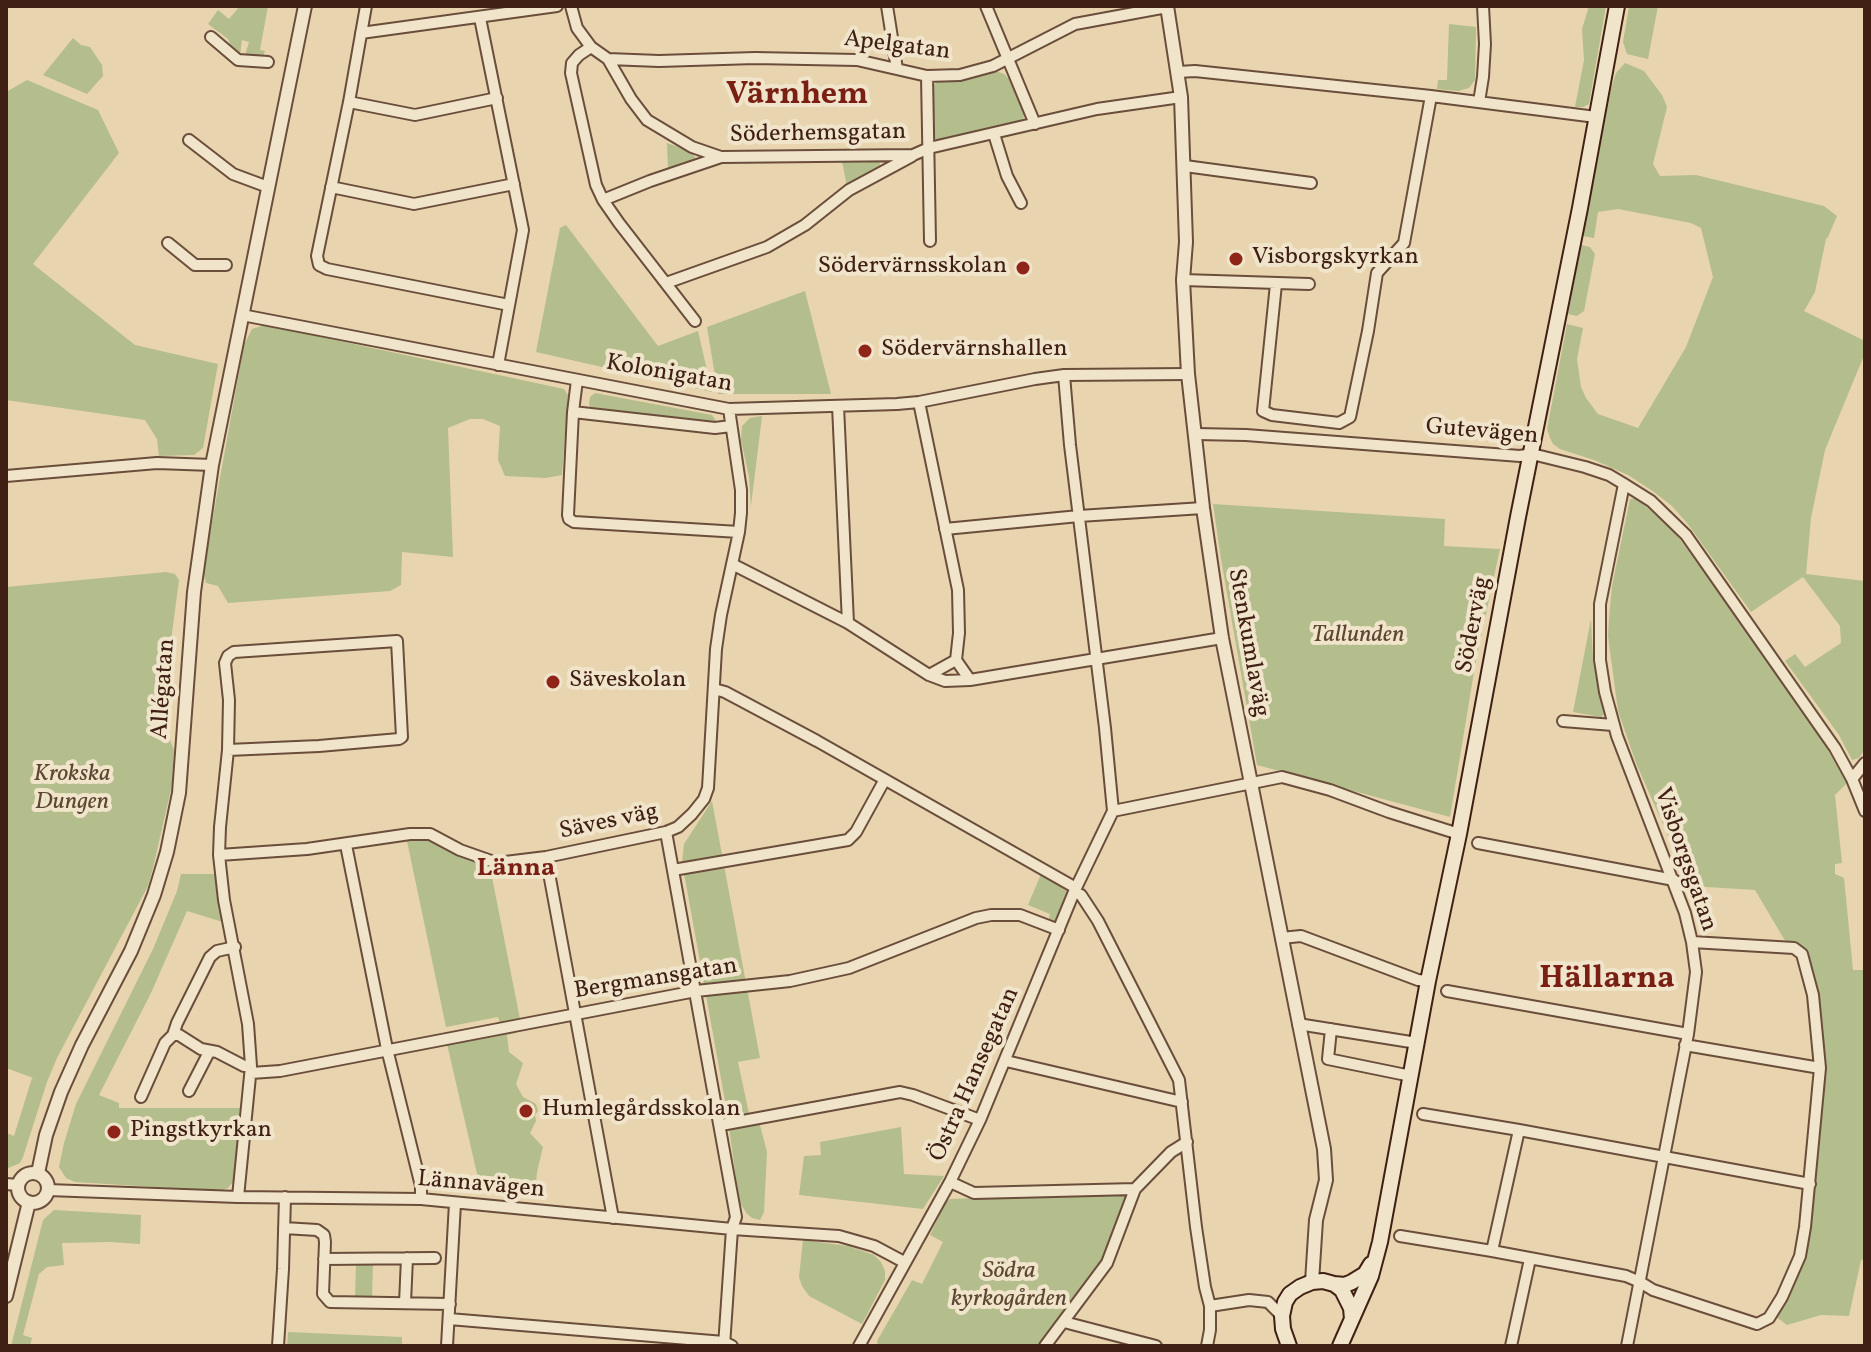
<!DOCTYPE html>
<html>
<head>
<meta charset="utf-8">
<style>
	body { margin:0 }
	#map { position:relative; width:1871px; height:1352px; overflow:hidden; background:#e8d5af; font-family:Vollkorn,serif }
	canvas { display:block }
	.frame { position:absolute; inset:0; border:8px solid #402014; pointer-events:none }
</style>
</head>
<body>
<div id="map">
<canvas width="1871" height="1352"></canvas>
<div class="frame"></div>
</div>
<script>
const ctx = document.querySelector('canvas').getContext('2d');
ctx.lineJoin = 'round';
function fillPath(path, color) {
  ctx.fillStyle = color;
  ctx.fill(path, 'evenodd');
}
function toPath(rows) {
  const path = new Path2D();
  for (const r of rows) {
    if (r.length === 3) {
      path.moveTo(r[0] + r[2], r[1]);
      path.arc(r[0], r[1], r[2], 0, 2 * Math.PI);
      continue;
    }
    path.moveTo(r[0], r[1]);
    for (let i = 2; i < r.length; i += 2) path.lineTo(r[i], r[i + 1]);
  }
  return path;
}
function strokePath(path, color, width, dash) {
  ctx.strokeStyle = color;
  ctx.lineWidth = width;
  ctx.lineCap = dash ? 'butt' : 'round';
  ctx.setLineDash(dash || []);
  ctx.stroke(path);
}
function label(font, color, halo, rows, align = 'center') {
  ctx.font = font + ' Vollkorn,serif';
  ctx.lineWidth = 8;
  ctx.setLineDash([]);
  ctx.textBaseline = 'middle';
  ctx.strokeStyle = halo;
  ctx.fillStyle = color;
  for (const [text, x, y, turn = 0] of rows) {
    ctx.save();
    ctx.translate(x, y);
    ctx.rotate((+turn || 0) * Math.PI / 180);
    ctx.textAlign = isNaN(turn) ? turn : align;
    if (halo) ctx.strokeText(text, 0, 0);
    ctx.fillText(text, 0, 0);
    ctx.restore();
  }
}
const green = toPath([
	[240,6,268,6,260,50,265,51,263,57,245,55,249,42,242,40,240,55,234,53,228,39,208,24,218,10,229,19],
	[1589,6,1606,6,1589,104,1583,107,1575,107,1584,60,1582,29],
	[1629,6,1658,6,1648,59,1627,54,1623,42],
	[1449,24,1476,27,1475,80,1469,88,1458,91,1437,89,1438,80,1447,80],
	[73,38,81,45,90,47,102,65,103,76,87,94,43,75],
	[1625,63,1644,71,1662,95,1667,107,1653,164,1660,176,1696,175,1824,206,1837,216,1828,237,1826,239,1815,292,1804,311,1865,341,1865,353,1825,450,1811,518,1806,574,1865,581,1865,749,1859,758,1852,760,1839,735,1785,661,1795,654,1805,667,1841,643,1840,626,1803,577,1751,612,1687,523,1672,506,1654,492,1628,475,1594,460,1560,449,1553,444,1550,438,1547,429,1567,324,1583,328,1577,359,1581,387,1586,398,1598,414,1638,428,1686,347,1713,277,1701,228,1691,223,1618,209,1598,212,1594,238,1583,236,1611,89,1616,73],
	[996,71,1004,74,1009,79,1024,114,1023,120,1018,124,937,141,933,135,933,86,939,80,960,80],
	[27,80,98,110,119,153,33,264,135,345,218,364,203,448,194,455,159,456,157,439,145,420,6,400,6,92],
	[667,143,692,152,695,157,694,162,668,170],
	[842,161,879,161,880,164,880,167,847,187],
	[566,225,658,346,698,331,712,392,536,352,560,228],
	[1581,245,1590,247,1595,254,1584,311,1577,316,1568,314],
	[805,291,831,394,718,394,707,327],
	[265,325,564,389,568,395,562,475,546,478,505,476,498,460,500,426,483,419,470,419,448,428,453,557,402,552,401,585,390,591,228,603,218,586,206,583,203,572,244,345,252,329],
	[595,393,712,415,717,422,715,425,591,410,589,404,590,397],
	[762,416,751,506,751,507,749,477,741,440,742,426,750,418],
	[1637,498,1676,534,1806,713,1847,783,1835,795,1842,863,1835,864,1835,874,1844,878,1853,970,1865,970,1865,1259,1861,1260,1849,1316,1821,1315,1787,1325,1775,1316,1785,1300,1814,1184,1826,1065,1818,994,1805,952,1787,944,1755,890,1690,886,1636,763,1618,711,1608,636,1609,618,1612,586,1630,499],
	[1213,504,1445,519,1444,546,1500,549,1476,660,1450,817,1257,765,1221,559],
	[166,572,175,574,179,580,171,641,166,730,174,750,172,785,153,868,148,886,57,1058,47,1082,23,1157,20,1163,6,1169,6,1133,14,1136,32,1078,36,1079,6,1068,6,587],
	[1591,619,1593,659,1598,688,1605,714,1601,717,1573,712],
	[712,801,760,1058,738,1062,751,1123,759,1121,767,1152,764,1212,760,1220,752,1218,747,1214,739,1201,727,1112,682,862,684,844],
	[420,839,430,840,471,861,490,867,520,1019,500,1023,498,1017,446,1027,407,841],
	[181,874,215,874,226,923,187,911,151,993,99,1095,119,1103,119,1108,240,1108,234,1181,228,1188,219,1191,75,1182,66,1178,59,1167,64,1143,76,1104,153,949,177,891],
	[1041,874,1067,891,1054,924,1048,921,1050,914,1028,905],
	[515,1030,516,1033,507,1035,509,1052,523,1063,516,1084,523,1097,536,1104,538,1111,535,1115,536,1121,530,1133,543,1147,537,1172,536,1183,530,1191,521,1194,477,1191,478,1178,447,1044],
	[901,1127,904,1174,944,1176,923,1209,799,1195,804,1156,821,1155,820,1142],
	[1121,1192,1125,1196,1127,1202,1104,1261,1038,1346,878,1346,877,1341,912,1280,922,1284,943,1242,930,1235,946,1202,950,1199],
	[54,1210,141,1215,140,1244,110,1242,62,1243,64,1265,47,1267,39,1274,23,1335,32,1338,30,1346,11,1346,43,1220],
	[803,1240,848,1246,874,1255,881,1262,885,1271,885,1280,862,1324,809,1296,802,1286,799,1277],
	[356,1262,373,1263,372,1298,355,1298],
	[288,1332,402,1337,402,1346,287,1346]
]);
const minor = toPath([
	[366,6,349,102,317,256,319,265,327,269,509,305],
	[571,6,577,28,591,47,608,59,631,99,647,120,692,147,721,157,913,155,929,148,1097,109,1181,97],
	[887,6,897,69],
	[986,6,1035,124],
	[480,18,523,230,498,365],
	[361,33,557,6],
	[211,37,238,60,268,62],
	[591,47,579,55,572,63,571,73,596,185,603,200,619,223,695,321],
	[608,59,659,61,755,58,857,60,927,76,960,75,993,66,1075,24,1167,7],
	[1178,72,1195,71,1431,96,1596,117],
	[927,76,930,241],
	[349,102,415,115,497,98],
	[1479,102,1483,77,1485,44,1483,6],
	[994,134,1007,176,1021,203],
	[189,140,233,174,268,187],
	[1185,166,1311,183],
	[331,187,414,204,514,184],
	[603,200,650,181,721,157],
	[168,243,195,265,226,265],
	[1183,280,1309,284],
	[666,283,767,247,805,225,849,190,912,156],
	[1276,284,1263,411,1272,415,1339,423,1350,417,1368,331,1377,273,1404,243,1431,96],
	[242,315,729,409,897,404,919,402,1035,379,1064,375,1188,374],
	[1064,375,1070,445,1105,728,1113,811],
	[577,380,573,412,568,515,569,519,574,522,739,532],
	[919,402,958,590,959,633,956,660],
	[838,406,848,623],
	[573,412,715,428,731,426],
	[1196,434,1246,435,1520,456,1532,454,1585,467,1609,475,1624,484,1651,501,1686,535,1835,748,1852,779,1865,811],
	[6,476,157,463,212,465],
	[1624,484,1600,604,1600,660,1605,692,1617,736,1685,913,1692,942,1696,972,1688,1034,1627,1346],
	[945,529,1079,516,1203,508],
	[732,564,848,623,929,675,945,681,970,680,1222,638],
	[929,675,956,660,970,680],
	[714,689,725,692,817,741,1076,888],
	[1563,721,1613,725],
	[228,750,319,746,399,739,402,737,397,641,234,652,228,656,225,663,229,700,228,750,220,827,219,855,224,900,248,1024,251,1066,238,1197],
	[1852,779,1865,763],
	[1113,811,1282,777,1330,790,1389,812,1459,834],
	[666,832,736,1217,732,1229,724,1346],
	[1478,843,1674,880],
	[346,845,387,1049,421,1186,421,1199],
	[219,855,307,849,410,834,430,834,460,850,497,863,546,857,666,832,678,827,692,814,704,799,708,788,716,649,721,615,739,532,741,513,741,490,729,409],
	[546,857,613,1218],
	[673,870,848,840,856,832,884,781],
	[1074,892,1081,895,1098,921,1179,1080,1196,1227,1205,1287,1210,1306,1210,1330,1207,1346],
	[1281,938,1301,936,1418,980,1428,981],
	[235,947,217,951,210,957,177,1023,173,1035,179,1035,201,1049,217,1052,244,1066,251,1066],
	[1447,991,1688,1034],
	[1298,1024,1417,1043],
	[1331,1029,1328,1059,1411,1076],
	[1685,1045,1820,1068],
	[1006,1061,1182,1102],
	[251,1073,280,1071,696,991,790,981,849,968,976,918,991,915,1020,915,1059,930],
	[189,1091,209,1052],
	[141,1097,165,1043,173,1035],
	[1423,1114,1519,1130,1810,1184],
	[721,1125,900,1092,913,1095,980,1120],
	[950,1182,974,1193,1135,1189],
	[6,1184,18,1185],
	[48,1190,238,1197,421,1199,732,1229,839,1236,874,1246,904,1262],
	[284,1228,317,1230,324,1235,325,1242,323,1294,330,1302,450,1304],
	[1400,1236,1492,1251,1626,1276,1640,1282,1653,1290,1757,1324,1769,1318,1782,1297,1800,1256,1805,1227,1820,1068,1813,995,1802,954,1794,948,1692,942],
	[1492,1251,1519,1130],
	[324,1259,435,1258],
	[405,1303,407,1258],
	[1210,1306,1249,1300,1268,1302,1282,1316],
	[449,1319,724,1342,732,1346],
	[1064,1322,1156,1346],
	[278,1346,283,1269,285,1197],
	[447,1346,455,1203],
	[859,1346,950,1182,980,1120,1074,892,1113,811],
	[1045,1346,1107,1263,1135,1189,1171,1152,1187,1142],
	[1511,1346,1530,1259]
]);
const tertiary = toPath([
	[1167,6,1181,97,1186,242,1183,280,1188,374,1203,508,1222,638,1324,1149,1326,1180,1316,1220,1312,1282],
	[33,1188,15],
	[38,1173,46,1135,61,1092,82,1045,131,951,154,895,167,852,179,793,194,592,212,465,305,6],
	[6,1296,29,1202]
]);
const secondary = toPath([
	[1334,1284,1345,1285,1352,1282,1365,1274,1371,1264],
	[1289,1346,1283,1329,1282,1316,1285,1302,1290,1294,1300,1287,1312,1282,1323,1281,1334,1284,1342,1290,1351,1308,1352,1319],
	[1340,1346,1371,1276,1380,1242,1428,981,1459,834,1518,517,1580,208,1617,6]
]);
const markers = [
	[1236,259,8,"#8f2418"],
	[1023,268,8,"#8f2418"],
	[865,351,8,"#8f2418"],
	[553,682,8,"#8f2418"],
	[526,1111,8,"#8f2418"],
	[114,1132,8,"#8f2418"]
];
const streetNames = [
	["Apelgatan",897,47,7],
	["Söderhemsgatan",818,135,-1],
	["Kolonigatan",669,375,10],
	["Gutevägen",1482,433,5],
	["Söderväg",1475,625,-79],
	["Stenkumlaväg",1247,643,80],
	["Allégatan",165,689,-86],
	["Säves väg",609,823,-12],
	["Visborgsgatan",1684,860,71],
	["Bergmansgatan",656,980,-9],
	["Östra Hansegatan",976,1075,-66],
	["Lännavägen",481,1186,5]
];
const poiNames = [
	["Visborgskyrkan",1252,259],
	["Södervärnsskolan",1007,268,"right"],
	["Södervärnshallen",881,351],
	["Säveskolan",569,682],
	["Humlegårdsskolan",542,1111],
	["Pingstkyrkan",130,1132]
];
const parkNames = [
	["Tallunden",1358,637],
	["Krokska",72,776],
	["Dungen",72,804],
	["Södra",1009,1273],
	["kyrkogården",1009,1301]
];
const neighbourhoodNames = [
	["Länna",516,870]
];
const districtNames = [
	["Värnhem",797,97],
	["Hällarna",1607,981]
];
fillPath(green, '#b4bd8c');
strokePath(minor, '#6a4d3b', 14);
strokePath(tertiary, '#6a4d3b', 16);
strokePath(secondary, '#402014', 18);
strokePath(minor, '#f0e4cb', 10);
strokePath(tertiary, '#f0e4cb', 12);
strokePath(secondary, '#f0e4cb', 14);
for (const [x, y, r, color] of markers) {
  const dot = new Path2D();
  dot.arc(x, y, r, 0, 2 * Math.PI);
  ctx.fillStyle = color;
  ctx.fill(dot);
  strokePath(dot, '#f0e4cb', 3);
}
label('24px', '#402014', '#f0e4cb', streetNames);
label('24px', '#402014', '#f0e4cb', poiNames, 'left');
label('italic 24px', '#5d4732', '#f0e4cb', parkNames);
label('bold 26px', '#7a1f14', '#f0e4cb', neighbourhoodNames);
label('bold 32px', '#7a1f14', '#f0e4cb', districtNames);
</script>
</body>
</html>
